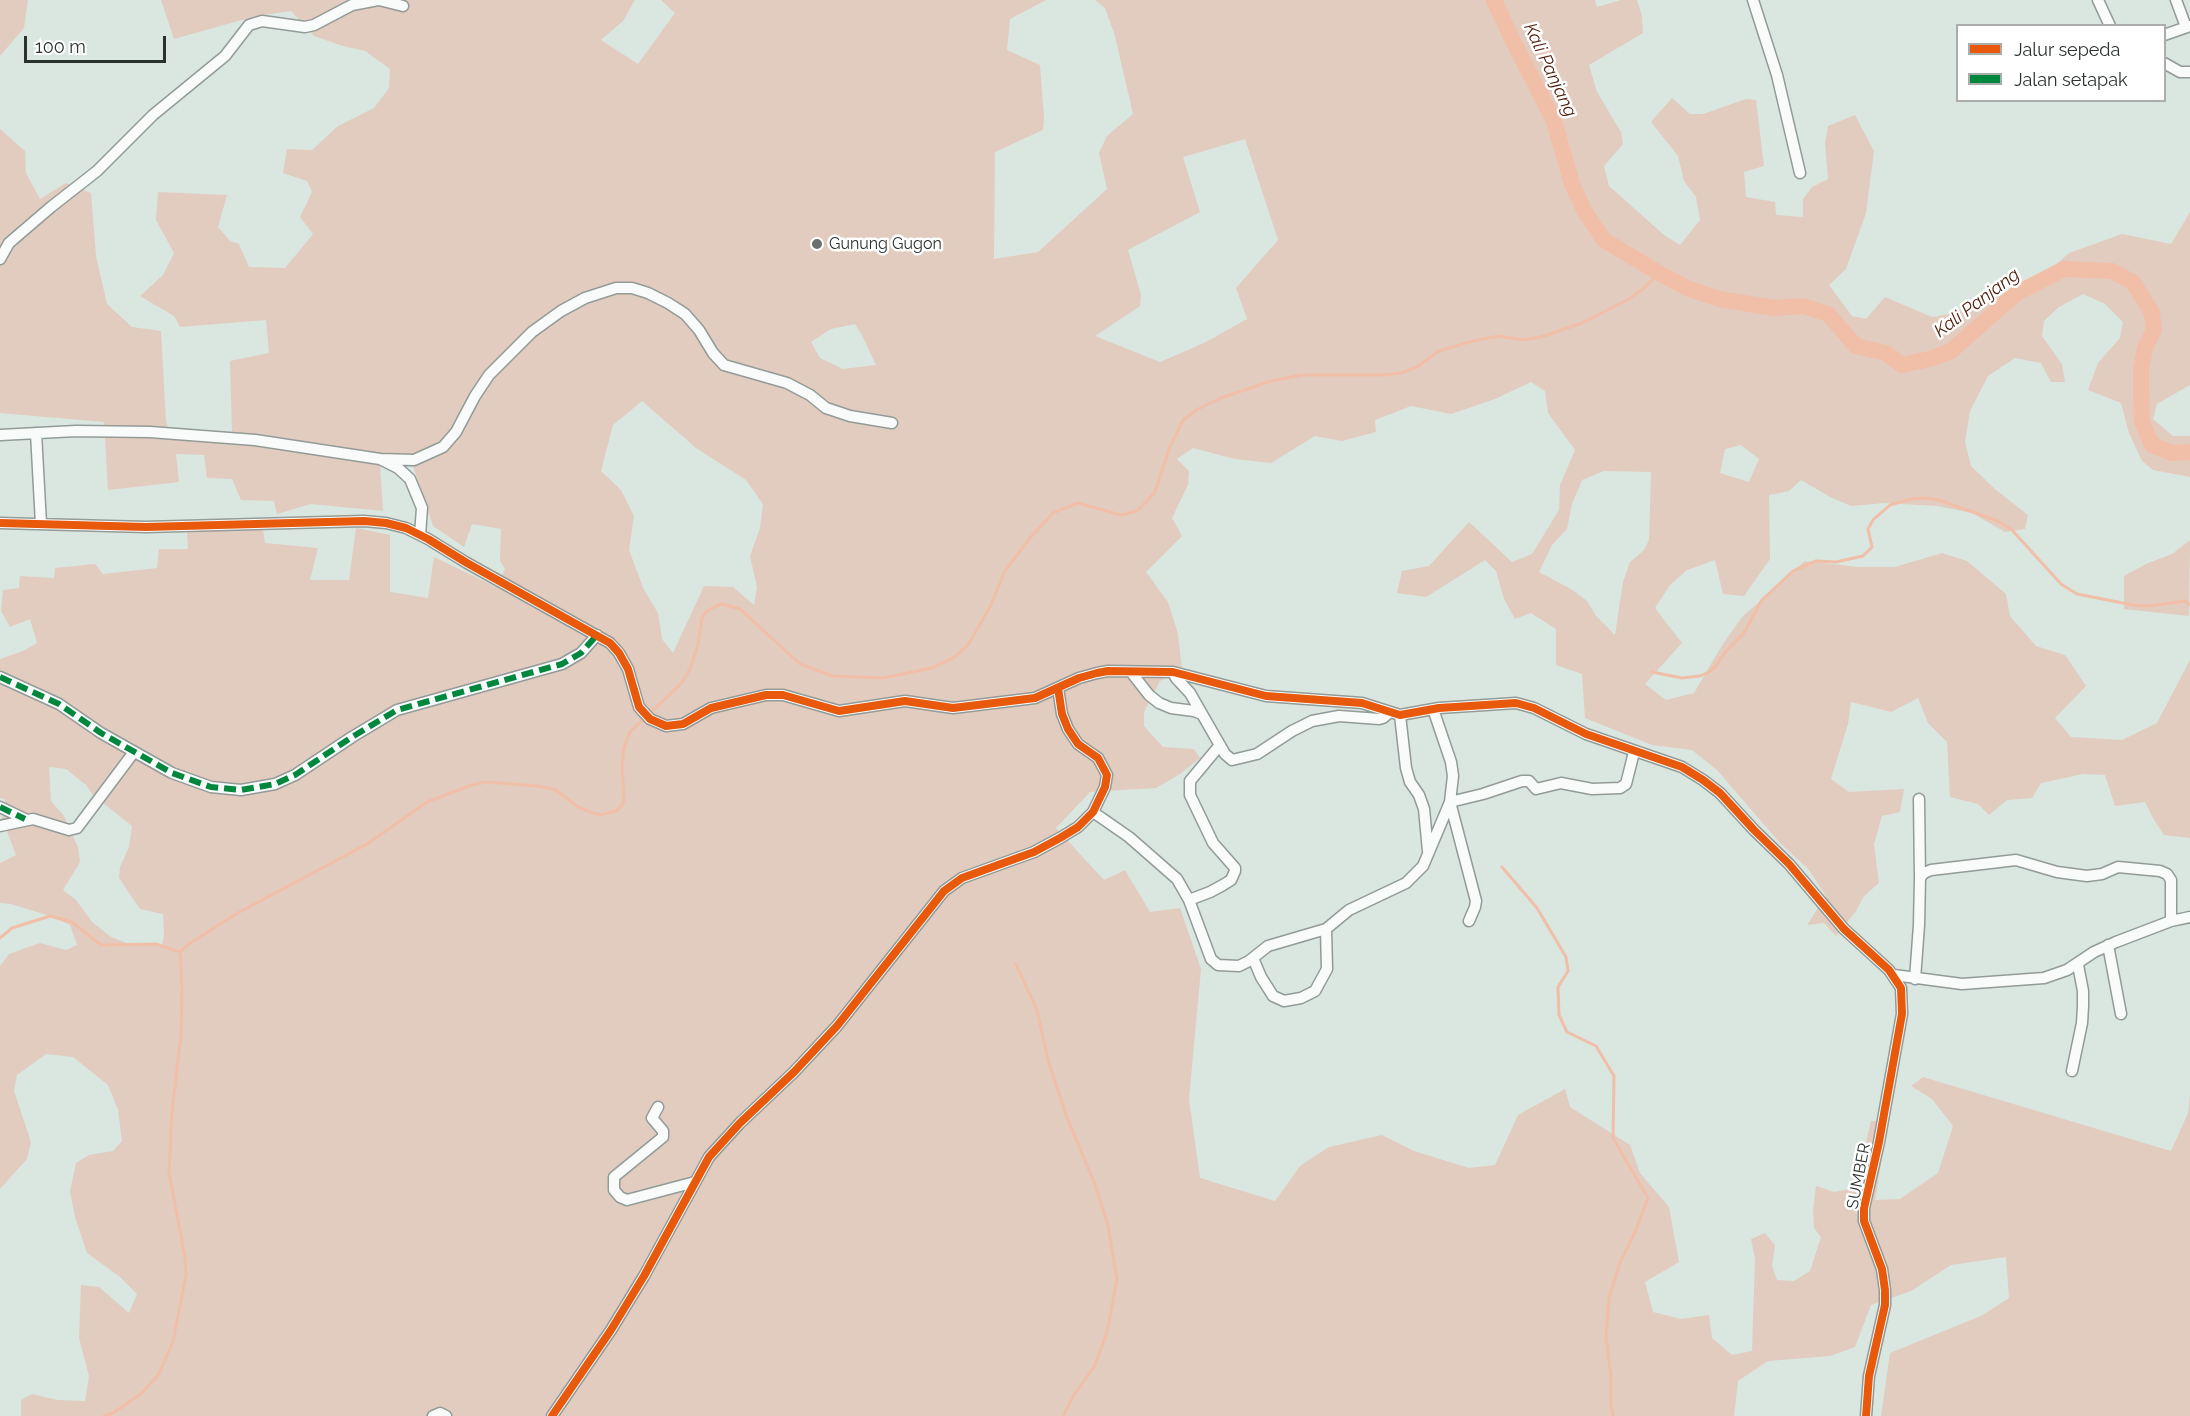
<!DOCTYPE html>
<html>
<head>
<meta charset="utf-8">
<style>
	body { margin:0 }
	#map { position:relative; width:2190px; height:1416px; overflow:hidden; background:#dae6e0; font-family:Raleway,sans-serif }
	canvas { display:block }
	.legend { position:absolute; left:1956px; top:24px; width:210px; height:78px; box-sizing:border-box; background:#fff; border:2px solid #aaadac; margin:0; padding:8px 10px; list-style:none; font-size:18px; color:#2a322f }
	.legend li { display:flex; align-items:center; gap:12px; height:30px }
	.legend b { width:30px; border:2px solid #aaadac }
	.scale { position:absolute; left:24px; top:36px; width:142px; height:27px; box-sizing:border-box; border:3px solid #2a322f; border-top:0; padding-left:8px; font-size:18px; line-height:21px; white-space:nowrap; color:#2a322f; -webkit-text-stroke:4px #fff; paint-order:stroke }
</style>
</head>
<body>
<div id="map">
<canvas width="2190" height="1416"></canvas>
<ul class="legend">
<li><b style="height:8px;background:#e8590c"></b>Jalur sepeda</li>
<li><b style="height:8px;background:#00873e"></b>Jalan setapak</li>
</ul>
<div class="scale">100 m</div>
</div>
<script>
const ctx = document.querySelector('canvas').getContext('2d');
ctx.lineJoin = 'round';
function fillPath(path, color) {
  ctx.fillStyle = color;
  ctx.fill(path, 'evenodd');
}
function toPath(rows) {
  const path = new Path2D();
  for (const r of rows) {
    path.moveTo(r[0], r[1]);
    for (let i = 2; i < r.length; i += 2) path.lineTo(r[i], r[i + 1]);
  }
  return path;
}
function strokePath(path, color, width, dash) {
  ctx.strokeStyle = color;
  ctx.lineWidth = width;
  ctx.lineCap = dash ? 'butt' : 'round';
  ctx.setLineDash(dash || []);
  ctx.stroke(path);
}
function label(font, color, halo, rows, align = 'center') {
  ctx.font = font + ' Raleway,sans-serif';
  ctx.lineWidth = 5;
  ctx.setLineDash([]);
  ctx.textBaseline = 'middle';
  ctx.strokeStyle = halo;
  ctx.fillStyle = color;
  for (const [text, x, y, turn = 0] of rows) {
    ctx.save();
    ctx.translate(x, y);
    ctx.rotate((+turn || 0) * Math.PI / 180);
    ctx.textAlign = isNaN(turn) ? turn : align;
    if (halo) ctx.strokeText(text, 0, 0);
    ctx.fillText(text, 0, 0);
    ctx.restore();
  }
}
const green = toPath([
	[0,0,28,0,24,28,0,56],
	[161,0,635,0,623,21,601,40,638,64,675,13,661,0,1046,0,1010,19,1007,50,1040,65,1044,118,1043,130,995,152,994,259,1038,252,1107,189,1099,153,1107,136,1133,114,1115,36,1105,8,1095,0,1595,0,1597,7,1621,0,1637,0,1642,16,1643,33,1589,65,1597,92,1621,132,1623,144,1604,166,1609,186,1664,235,1680,245,1700,220,1696,197,1684,181,1678,156,1651,122,1672,98,1690,114,1703,114,1746,99,1756,100,1764,166,1744,172,1746,197,1775,202,1776,215,1803,217,1803,199,1812,187,1828,179,1825,143,1828,126,1855,115,1874,151,1866,213,1846,269,1829,285,1852,316,1866,319,1885,297,1932,317,1957,313,2030,281,2053,267,2069,253,2122,234,2171,244,2190,212,2190,385,2157,404,2153,419,2173,436,2190,436,2190,477,2153,470,2142,461,2129,433,2121,403,2088,390,2098,363,2120,338,2123,322,2105,304,2083,294,2059,307,2044,321,2042,336,2062,364,2065,382,2051,382,2041,363,2015,358,1988,376,1970,411,1965,442,1971,466,1996,490,2028,515,2025,529,2005,532,1972,513,1937,506,1885,503,1851,506,1830,497,1801,480,1789,491,1769,495,1770,559,1744,596,1723,594,1715,560,1687,570,1670,585,1655,608,1682,643,1645,684,1666,700,1694,693,1721,647,1742,617,1805,561,1858,567,1895,567,1942,553,1967,561,2006,594,2010,616,2036,646,2065,655,2086,686,2055,718,2071,737,2122,740,2157,723,2190,660,2190,838,2164,835,2154,820,2145,802,2115,806,2105,775,2083,774,2041,783,2032,798,2007,800,1989,815,1978,804,1950,797,1947,742,1928,723,1918,698,1891,712,1851,702,1848,724,1831,779,1849,792,1904,789,1900,812,1882,816,1874,844,1879,883,1864,896,1856,911,1836,936,1824,923,1807,925,1826,896,1809,870,1780,843,1717,770,1692,750,1652,745,1585,718,1582,674,1556,665,1556,629,1531,613,1515,619,1504,599,1496,571,1485,560,1426,597,1397,593,1402,571,1429,566,1469,522,1512,562,1532,554,1559,510,1560,485,1575,450,1548,413,1545,391,1531,382,1495,399,1451,414,1411,406,1375,420,1376,432,1342,441,1315,436,1271,463,1235,459,1193,448,1177,459,1189,471,1188,485,1172,518,1182,536,1146,572,1168,602,1178,634,1182,669,1160,681,1144,712,1144,726,1163,747,1194,749,1200,758,1180,774,1156,788,1090,792,1056,828,1104,880,1125,870,1150,912,1180,908,1201,969,1189,1099,1200,1178,1275,1201,1300,1166,1329,1147,1382,1135,1414,1151,1469,1168,1495,1165,1518,1115,1565,1089,1570,1107,1630,1145,1640,1173,1669,1207,1679,1262,1645,1282,1653,1312,1681,1319,1709,1315,1712,1338,1732,1355,1752,1351,1755,1259,1751,1239,1765,1233,1775,1245,1772,1266,1777,1280,1794,1281,1810,1271,1821,1237,1814,1228,1813,1210,1816,1186,1834,1192,1855,1188,1871,1121,1888,1121,1875,1200,1900,1199,1938,1173,1953,1126,1932,1099,1911,1086,1923,1077,2171,1151,2188,1113,2190,1094,2190,1416,1881,1416,1890,1353,1981,1316,2009,1298,2006,1257,1951,1265,1911,1291,1871,1305,1855,1347,1830,1356,1768,1361,1738,1381,1734,1416,21,1416,21,1400,32,1394,57,1400,85,1401,89,1376,79,1338,81,1285,99,1287,129,1313,137,1294,120,1277,87,1253,75,1217,70,1191,76,1163,89,1155,113,1151,122,1141,118,1110,108,1085,73,1057,46,1054,17,1075,14,1091,31,1142,27,1159,0,1189,0,966,9,954,40,943,66,950,77,945,70,925,50,916,11,904,0,903,0,863,16,855,2,818,5,799,0,798,0,659,23,651,37,643,30,619,10,627,1,611,3,590,19,588,20,576,54,578,55,568,95,564,103,574,157,568,159,549,188,549,187,532,263,529,265,543,318,548,310,580,349,580,356,528,390,535,390,592,428,598,434,557,496,587,505,569,500,561,501,529,472,524,464,547,433,526,412,463,380,464,383,511,311,504,277,514,274,501,241,500,232,479,207,478,204,455,176,454,179,482,108,490,104,422,0,413,0,129,25,151,26,173,40,199,66,183,91,193,96,256,107,304,132,327,161,331,166,421,170,434,232,434,230,361,269,353,266,320,180,327,174,316,140,296,163,275,174,253,156,220,158,192,227,195,218,227,230,241,239,244,249,267,285,268,313,234,300,217,312,192,307,181,283,173,287,149,312,150,338,126,374,108,389,88,390,69,365,51,343,46,314,36,291,11,256,16,174,39],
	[1245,139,1278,240,1236,288,1247,319,1204,343,1160,362,1095,336,1140,306,1141,295,1128,250,1200,212,1183,157],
	[855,324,862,335,876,365,843,369,820,358,811,342,831,329],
	[642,401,696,448,746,480,763,504,760,528,750,556,757,587,754,605,733,587,704,586,673,653,662,639,658,613,644,590,629,550,634,516,621,490,601,471,613,425],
	[1741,445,1759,459,1749,482,1720,473,1725,449],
	[1604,471,1651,472,1649,540,1644,550,1630,562,1623,582,1615,635,1596,616,1587,601,1571,589,1539,572,1552,545,1567,529,1572,504,1582,480],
	[49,767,66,769,86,785,93,795,132,826,129,847,120,867,119,878,140,909,163,914,164,935,162,945,129,944,111,937,92,922,76,900,63,890,80,862,78,847,64,816,51,801],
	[2190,540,2189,616,2124,609,2124,576,2146,564,2172,554]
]);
const stream = toPath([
	[1652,672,1682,678,1700,676,1709,672,1716,666,1726,651,1744,633,1762,600,1793,571,1816,561,1836,562,1863,556,1872,547,1868,529,1873,520,1890,505,1911,499,1925,498,1939,500,1998,521,2012,530,2061,584,2077,594,2133,605,2150,606,2185,601,2190,605],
	[1502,867,1537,908,1566,957,1568,971,1558,987,1559,1015,1567,1032,1596,1046,1614,1076,1613,1138,1648,1198,1635,1232,1619,1265,1609,1299,1606,1337,1611,1376,1611,1405,1613,1416],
	[0,938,12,928,50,916,72,922,101,945,156,944,180,952],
	[1016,964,1037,1010,1048,1060,1066,1115,1096,1187,1108,1226,1117,1279,1107,1333,1094,1367,1074,1395,1063,1416],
	[104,1416,113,1413,142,1393,159,1374,173,1341,186,1275,185,1257,169,1173,172,1111,181,1036,182,988,180,952,189,944,236,914,367,844,427,802,469,786,486,782,538,786,556,790,578,807,593,813,601,815,618,810,624,802,622,766,624,748,630,732,681,684,690,669,698,644,702,618,707,611,714,607,722,604,740,609,800,664,833,676,883,678,932,668,955,657,968,645,990,607,1005,571,1030,538,1053,513,1078,503,1121,515,1137,511,1143,505,1155,492,1170,447,1183,420,1198,409,1221,398,1271,381,1302,375,1384,375,1401,373,1417,367,1439,351,1473,341,1499,336,1524,340,1541,337,1582,323,1627,300,1643,289,1659,273]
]);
const river = toPath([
	[1494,0,1512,39,1554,121,1572,184,1585,212,1604,240,1659,273,1687,288,1719,299,1775,308,1803,306,1828,314,1856,346,1886,353,1902,365,1930,359,1951,351,2017,293,2064,269,2112,271,2133,282,2152,313,2154,330,2145,348,2141,369,2141,392,2142,422,2152,445,2172,453,2190,452]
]);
const minor = toPath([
	[379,0,403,6],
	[1753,0,1777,75,1800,173],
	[2098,0,2110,26],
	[2176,0,2186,27],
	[2164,35,2190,26],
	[2164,63,2180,72,2190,72],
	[0,259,9,243,51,207,97,171,153,115,225,56,249,25,262,21,305,27,314,25,352,5,378,0],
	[36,433,41,524],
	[0,435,76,431,150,432,255,440,380,459,398,468,410,479,422,508,420,535],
	[380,459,414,460,443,447,456,432,475,396,489,375,532,332,561,311,585,298,616,288,632,288,648,293,668,303,685,314,699,330,713,353,724,365,787,383,810,395,826,408,850,416,892,423],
	[0,523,146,527,364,521,386,523,406,528,428,539,467,563,610,643,619,653,628,669,639,707,650,719,666,726,683,724,711,708,766,695,783,695,839,711,905,701,953,708,1035,698,1079,678,1097,673,1108,671,1173,672,1266,696,1362,703,1400,715,1439,708,1516,703,1534,708,1586,734,1682,767,1703,780,1720,793,1754,830,1789,864,1844,929,1889,970,1901,988,1902,1014,1879,1142,1864,1208,1864,1221,1882,1269,1885,1290,1885,1305,1869,1376,1866,1416],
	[1131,672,1149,695,1159,703,1171,708,1194,711,1202,714,1225,754,1232,760,1257,754,1292,731,1312,721,1339,716,1379,719,1383,718,1389,713],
	[1173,672,1176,678,1190,693,1202,714],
	[0,677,59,704,101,733,172,773,211,787,241,790,275,784,295,775,352,737,397,710,562,664,581,653,597,635],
	[1400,715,1406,768,1410,782,1419,795,1424,809,1428,851],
	[1919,799,1920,878],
	[0,807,25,819],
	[1093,812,1129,837,1177,879,1189,900,1211,959,1218,965,1239,966,1249,961,1268,946,1326,929,1349,910,1406,883,1423,866,1450,802,1453,776,1451,762,1433,709],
	[0,826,33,819,69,830,77,828,134,752],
	[1189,900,1210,892,1223,885,1231,880,1235,871,1235,868,1213,843,1190,795,1190,781,1220,745],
	[1469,921,1475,907,1476,901,1450,802,1483,794,1522,781,1529,781,1536,789,1561,783,1592,789,1620,788,1626,784,1634,752],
	[2108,945,2121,1014],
	[1253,958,1261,977,1273,996,1284,1001,1301,998,1315,991,1327,969,1326,929],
	[1894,975,1962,984,2044,978,2067,970,2094,952,2116,942,2171,921,2190,917],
	[1915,979,1919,925,1920,878,1924,873,1931,870,2016,860,2057,872,2087,876,2102,874,2118,867,2160,871,2167,874,2171,880,2171,921],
	[2072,1071,2082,1023,2083,1006,2083,991,2078,965],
	[658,1107,652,1118,663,1131,663,1137,614,1177,614,1190,620,1197,627,1200,695,1182],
	[433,1416,440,1413,446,1416],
	[552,1416,611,1330,644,1276,709,1157,740,1123,794,1072,837,1026,944,891,962,878,1034,852,1060,838,1078,827,1093,812,1105,787,1107,775,1098,758,1078,744,1068,729,1062,714,1058,688]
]);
const quiet = toPath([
	[0,677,59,704,101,733,172,773,211,787,241,790,275,784,295,775,352,737,397,710,562,664,581,653,597,635],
	[0,807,25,819]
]);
const cycleway = toPath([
	[0,523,146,527,364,521,386,523,406,528,428,539,467,563,610,643,619,653,628,669,639,707,650,719,666,726,683,724,711,708,766,695,783,695,839,711,905,701,953,708,1035,698,1079,678,1097,673,1108,671,1173,672,1266,696,1362,703,1400,715,1439,708,1516,703,1534,708,1586,734,1682,767,1703,780,1720,793,1754,830,1789,864,1844,929,1889,970,1901,988,1902,1014,1879,1142,1864,1208,1864,1221,1882,1269,1885,1290,1885,1305,1869,1376,1866,1416],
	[552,1416,611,1330,644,1276,709,1157,740,1123,794,1072,837,1026,944,891,962,878,1034,852,1060,838,1078,827,1093,812,1105,787,1107,775,1098,758,1078,744,1068,729,1062,714,1058,688]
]);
const markers = [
	[817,244,6,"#68716d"]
];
const poiNames = [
	["Gunung Gugon",829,244]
];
const streetNames = [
	["SUMBER",1859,1176,-79]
];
const waterNames = [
	["Kali Panjang",1550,70,65],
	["Kali Panjang",1977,303,-37]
];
fillPath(green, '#e2ccbf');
strokePath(stream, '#f1bea8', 3);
strokePath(river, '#f1bea8', 16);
strokePath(minor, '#929b97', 13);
strokePath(minor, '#f9fbfa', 10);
strokePath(quiet, '#00873e', 6, [12, 6]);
strokePath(cycleway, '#e8590c', 8);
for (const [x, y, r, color] of markers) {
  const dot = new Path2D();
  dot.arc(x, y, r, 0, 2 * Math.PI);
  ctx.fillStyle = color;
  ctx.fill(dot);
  strokePath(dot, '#fff', 2);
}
label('16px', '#2a322f', '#fff', poiNames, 'left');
label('16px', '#2a322f', '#fff', streetNames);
label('italic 18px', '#4d1d09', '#fff', waterNames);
</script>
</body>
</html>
